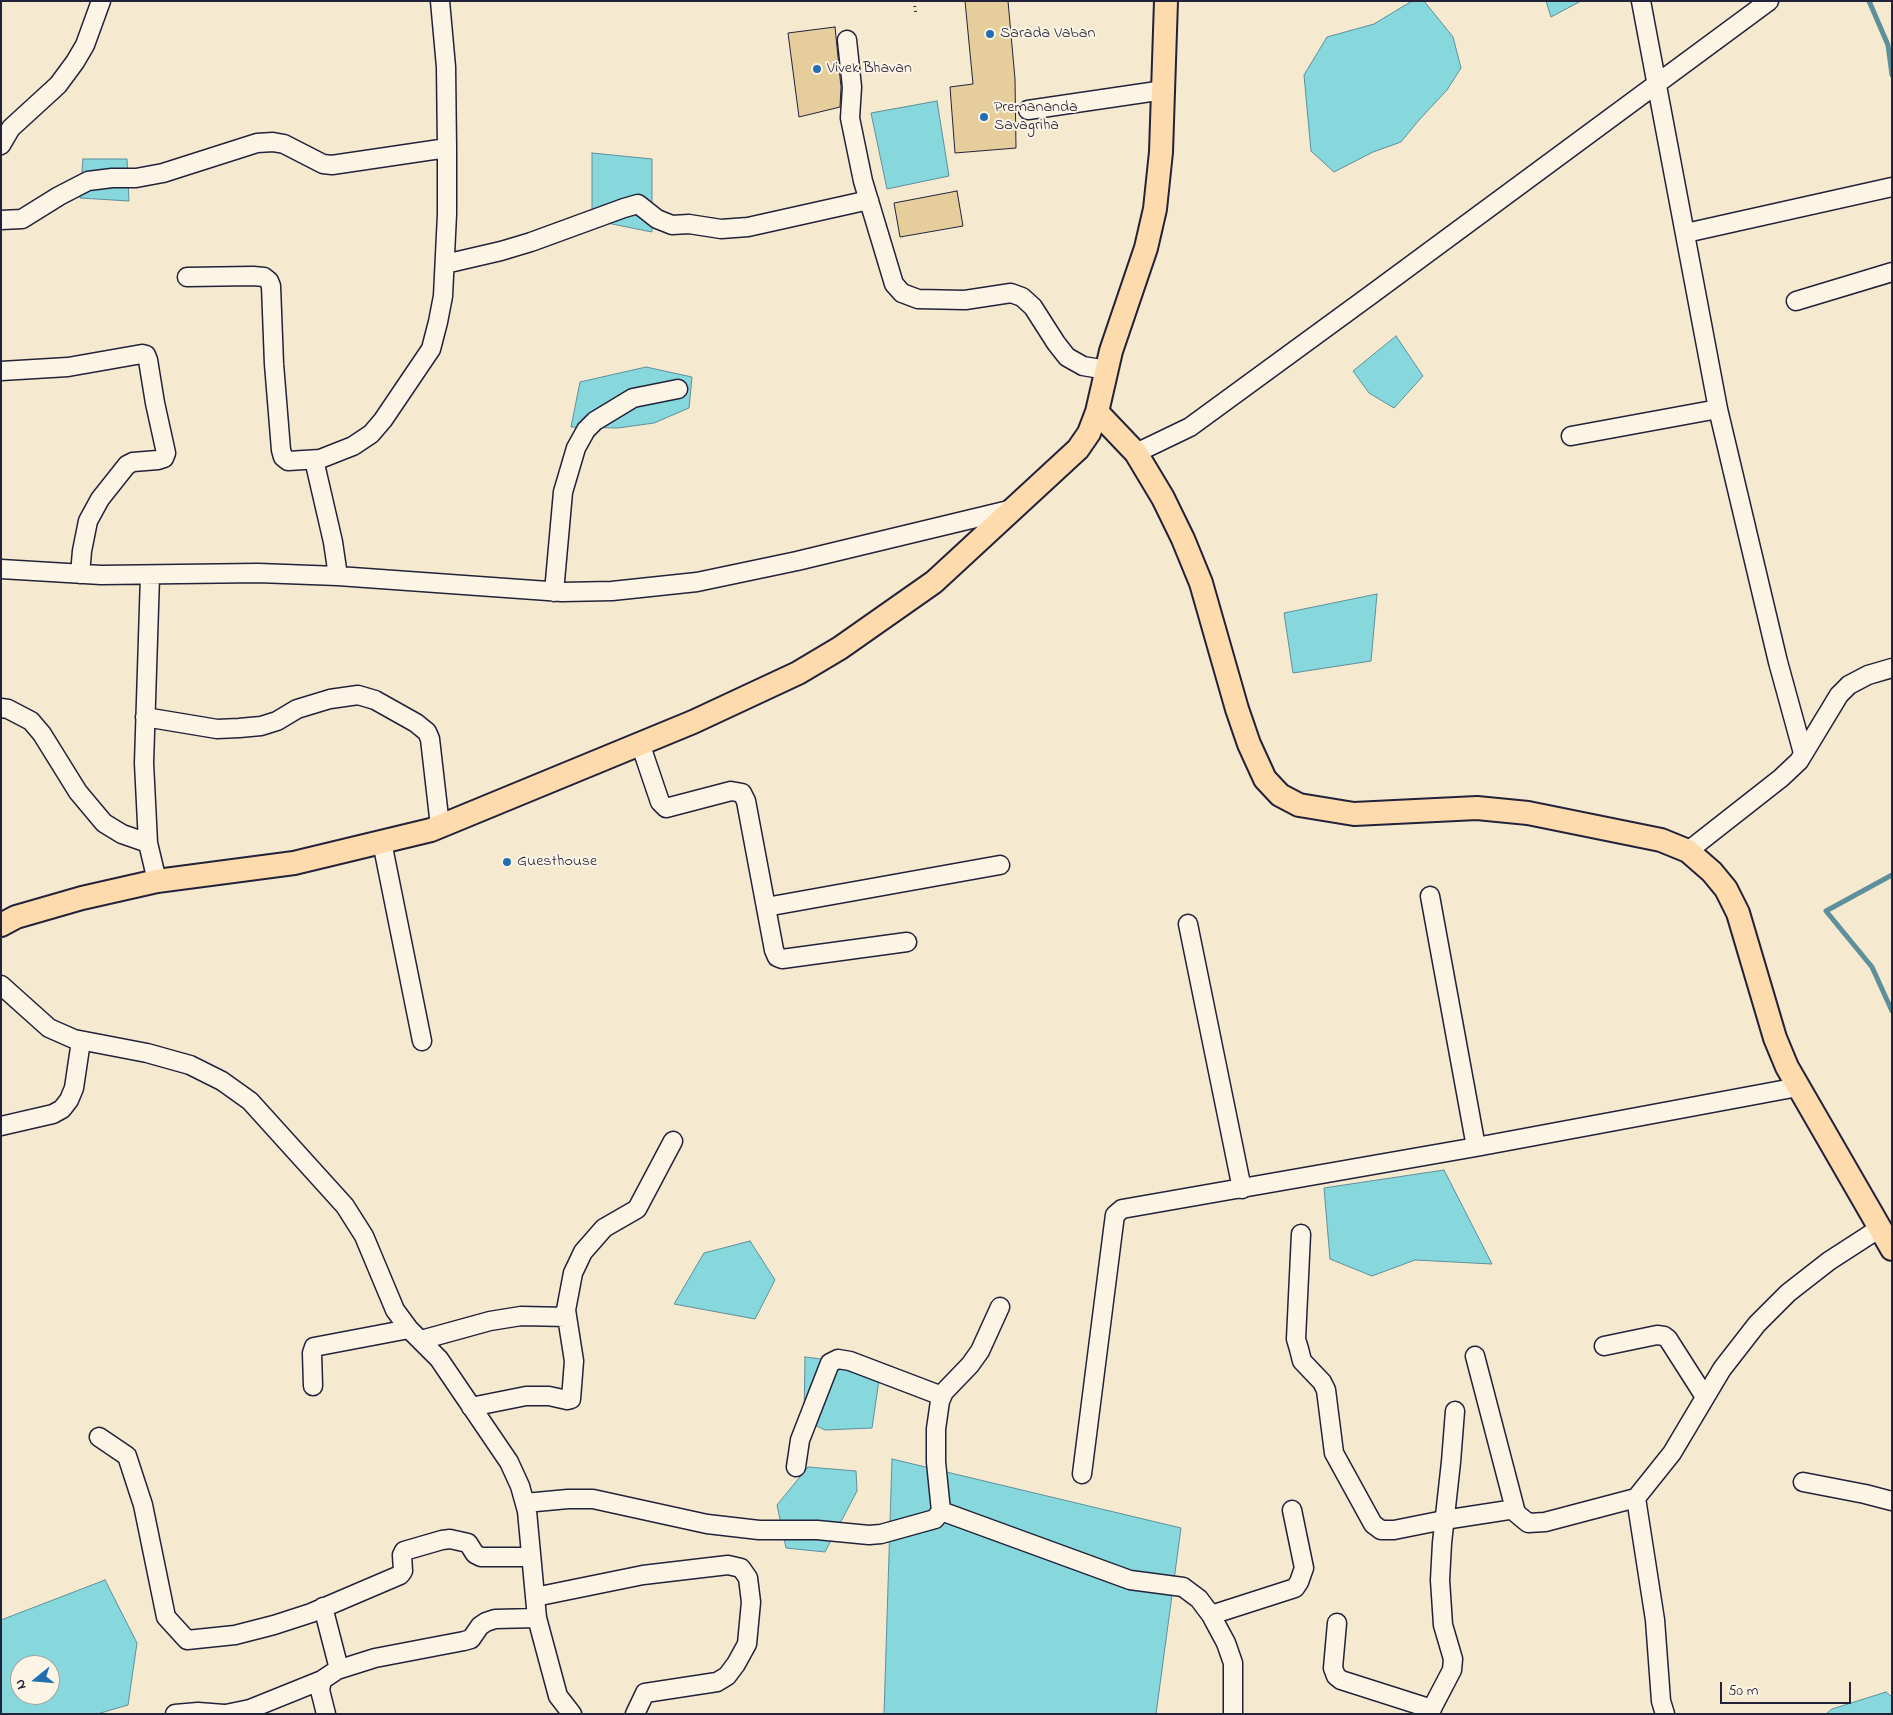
<!DOCTYPE html>
<html>
<head>
<meta charset="utf-8">
<style>
	body { margin:0 }
	#map { position:relative; width:1893px; height:1715px; overflow:hidden; background:#f5e9cf; font-family:"Indie Flower",sans-serif }
	canvas { display:block }
	.frame { position:absolute; inset:0; border:2px solid #22223b; pointer-events:none }
	.north { position:absolute; left:10px; top:1655px; width:50px; height:50px; box-sizing:border-box; background:#fcf5e5; border:1px solid #a5a1a1; border-radius:50%; rotate:253deg; font-size:14px; font-weight:700; line-height:20px; text-align:center; color:#22223b }
	.north::after { content:''; display:block; margin:auto; width:18px; height:22px; background:#1f6fb2; clip-path:polygon(50% 0,100% 100%,50% 72%,0 100%) }
	.scale { position:absolute; left:1720px; top:1682px; width:131px; height:22px; box-sizing:border-box; border:2px solid #22223b; border-top:0; padding-left:6px; font-size:15px; line-height:18px; white-space:nowrap; color:#22223b; -webkit-text-stroke:4px #fcf5e5; paint-order:stroke }
</style>
</head>
<body>
<div id="map">
<canvas width="1893" height="1715"></canvas>
<div class="frame"></div>
<div class="north">N</div>
<div class="scale">50 m</div>
</div>
<script>
const ctx = document.querySelector('canvas').getContext('2d');
ctx.lineJoin = 'round';
function fillPath(path, color) {
  ctx.fillStyle = color;
  ctx.fill(path, 'evenodd');
}
function toPath(rows) {
  const path = new Path2D();
  for (const r of rows) {
    path.moveTo(r[0], r[1]);
    for (let i = 2; i < r.length; i += 2) path.lineTo(r[i], r[i + 1]);
  }
  return path;
}
function strokePath(path, color, width, dash) {
  ctx.strokeStyle = color;
  ctx.lineWidth = width;
  ctx.lineCap = dash ? 'butt' : 'round';
  ctx.setLineDash(dash || []);
  ctx.stroke(path);
}
function label(font, color, halo, rows, align = 'center') {
  ctx.font = font + ' "Indie Flower",sans-serif';
  ctx.lineWidth = 4;
  ctx.setLineDash([]);
  ctx.textBaseline = 'middle';
  ctx.strokeStyle = halo;
  ctx.fillStyle = color;
  for (const [text, x, y, turn = 0] of rows) {
    ctx.save();
    ctx.translate(x, y);
    ctx.rotate((+turn || 0) * Math.PI / 180);
    ctx.textAlign = isNaN(turn) ? turn : align;
    if (halo) ctx.strokeText(text, 0, 0);
    ctx.fillText(text, 0, 0);
    ctx.restore();
  }
}
const water = toPath([
	[1412,1,1424,1,1453,37,1461,68,1447,90,1419,120,1401,142,1373,152,1334,172,1311,151,1304,75,1327,37,1374,24,1412,1],
	[1546,1,1581,1,1551,17,1546,1],
	[937,101,949,176,887,189,871,113,937,101],
	[592,153,652,159,652,232,592,220,592,153],
	[83,159,127,159,129,201,80,198,83,159],
	[1396,336,1423,376,1394,408,1369,393,1353,371,1396,336],
	[646,367,692,377,689,408,654,423,618,428,571,427,580,382,646,367],
	[1377,594,1371,661,1293,673,1284,613,1377,594],
	[1444,1170,1492,1264,1415,1260,1372,1276,1330,1259,1324,1188,1444,1170],
	[750,1241,775,1280,755,1319,674,1304,704,1253,750,1241],
	[805,1357,845,1362,879,1380,872,1428,825,1430,804,1420,805,1357],
	[892,1459,1181,1528,1156,1714,884,1714,892,1459],
	[808,1467,856,1471,857,1491,825,1552,786,1548,777,1505,808,1467],
	[105,1580,137,1643,128,1705,97,1714,1,1714,1,1620,105,1580],
	[20,1665,50,1665,50,1695,20,1695,20,1665],
	[1886,1692,1892,1697,1892,1714,1826,1714,1832,1709,1886,1692]
]);
const stream = toPath([
	[1869,1,1888,45,1892,75],
	[1892,875,1826,911,1872,967,1892,1011]
]);
const building = toPath([
	[965,1,1008,1,1015,79,1016,148,955,153,950,87,973,84,965,1],
	[835,27,841,87,840,107,799,117,788,33,835,27],
	[957,191,963,226,900,237,894,203,957,191]
]);
const path = toPath([
	[914,1,916,14]
]);
const minor = toPath([
	[1641,1,1718,409,1778,662,1803,753],
	[847,40,852,87,850,118,863,181,894,284,902,293,918,299,965,300,1011,293,1022,297,1033,307,1056,343,1067,357,1083,366,1107,370],
	[1028,110,1164,90],
	[1,145,11,128,58,85,75,62,85,45,101,1],
	[1,220,22,219,59,196,88,181,112,178,136,178,163,173,257,143,273,142,284,144,323,164,332,165,447,148],
	[1686,233,1892,187],
	[445,264,501,251,531,242,624,208,638,204,657,219,672,225,689,224,721,229,748,227,869,200],
	[187,277,253,276,264,277,269,281,271,286,274,364,281,450,283,457,288,461,320,459],
	[1796,301,1892,272],
	[1,371,68,367,142,354,146,355,148,360,155,403,166,453,164,458,158,460,133,462,127,465,100,499,88,521,82,551,80,574],
	[1571,436,1718,409],
	[1136,453,1190,427,1372,294,1769,1],
	[1,569,101,575,258,573,338,576,562,592,612,591,697,582,797,561,1013,509],
	[150,576,144,763,148,843,157,881],
	[338,576,333,542,315,464,320,459,353,446,371,434,383,420,431,349,438,322,443,296,447,214,447,148,446,67,440,1],
	[554,592,563,492,576,448,586,430,595,421,633,398,678,389],
	[1,708,8,709,31,721,42,734,78,792,104,823,122,834,148,843],
	[145,717,217,729,239,728,261,726,277,721,297,709,330,699,358,695,375,700,416,723,427,732,430,739,440,826],
	[640,743,660,802,666,808,731,791,742,793,746,801,774,950,777,957,782,959,907,942],
	[382,842,422,1041],
	[1688,851,1781,778,1799,761,1839,695,1849,685,1868,675,1892,668],
	[1430,896,1476,1147],
	[766,907,1000,865],
	[1188,924,1242,1189],
	[1,985,49,1028,74,1039,147,1053,190,1065,222,1081,250,1101,345,1206,364,1236,395,1310,409,1329,439,1359,509,1462,520,1486,527,1511,537,1618,558,1696,572,1714],
	[1,1126,53,1114,62,1109,69,1100,74,1088,81,1041],
	[1301,1234,1296,1339,1299,1349,1302,1361,1322,1382,1326,1390,1334,1453,1373,1524,1381,1530,1394,1530,1444,1520,1515,1509],
	[421,1340,490,1321,521,1316,567,1317],
	[1604,1346,1657,1335,1664,1336,1668,1339,1705,1397],
	[1475,1356,1516,1513,1528,1523,1545,1522,1636,1498,1672,1453,1722,1369,1757,1324,1788,1293,1829,1261,1880,1228],
	[313,1386,312,1353,314,1347,409,1329],
	[471,1407,526,1396,549,1396,567,1400,571,1399,574,1361,566,1310,573,1273,583,1252,604,1228,637,1209,673,1141],
	[99,1437,127,1456,143,1505,166,1617,187,1640,235,1635,274,1625,311,1613,400,1575,403,1571,402,1555,404,1551,442,1540,450,1539,468,1543,475,1554,481,1557,530,1557],
	[796,1467,800,1440,830,1363,838,1359,850,1361,942,1396],
	[1082,1474,1113,1230,1115,1215,1122,1209,1476,1147,1798,1087],
	[1803,1482,1865,1494,1892,1501],
	[1636,1498,1655,1620,1661,1701,1665,1714],
	[525,1503,568,1499,593,1499,707,1524,759,1530,817,1530,869,1535,881,1534,935,1519,941,1511,936,1462,936,1429,940,1401,944,1392,970,1365,980,1351,1000,1307],
	[941,1511,1130,1580,1183,1587,1199,1599,1211,1615,1226,1643,1233,1663,1233,1714],
	[535,1597,643,1575,728,1565,741,1568,748,1578,751,1602,747,1644,736,1664,727,1676,717,1682,645,1693,635,1714],
	[323,1607,338,1665,337,1670,322,1680,320,1690,326,1714],
	[1211,1615,1295,1588,1299,1582,1304,1568,1292,1510],
	[1337,1623,1333,1668,1336,1676,1341,1680,1432,1709],
	[337,1670,375,1658,464,1641,471,1639,480,1626,486,1622,495,1619,537,1618],
	[175,1714,198,1712,224,1714],
	[226,1714,250,1709,322,1680],
	[1429,1714,1452,1670,1453,1659,1443,1625,1440,1580,1442,1543,1451,1462,1455,1411]
]);
const major = toPath([
	[1097,412,1136,453,1163,498,1183,539,1201,583,1237,709,1249,744,1265,779,1280,795,1299,805,1354,814,1477,808,1528,813,1661,840,1688,851,1712,872,1726,889,1738,913,1775,1038,1787,1067,1892,1249],
	[1,925,16,917,82,898,157,881,294,863,431,830,693,722,798,673,840,648,934,582,1078,449,1089,433,1097,412,1111,351,1146,248,1155,209,1161,152,1166,1]
]);
const markers = [
	[990,34,5,"#1f6fb2"],
	[817,69,5,"#1f6fb2"],
	[984,117,5,"#1f6fb2"],
	[507,862,5,"#1f6fb2"]
];
const poiNames = [
	["Sarada Vaban",1000,34],
	["Vivek Bhavan",827,69],
	["Premananda",994,108],
	["Savagriha",994,126],
	["Guesthouse",517,862]
];
fillPath(water, '#86d8dd');
strokePath(water, '#5e8f9c', 1);
strokePath(stream, '#5e8f9c', 5);
fillPath(building, '#e6cd9c');
strokePath(building, '#22223b', 1);
strokePath(minor, '#22223b', 21);
strokePath(major, '#22223b', 26);
strokePath(path, '#22223b', 3, [1, 4]);
strokePath(minor, '#fcf5e5', 18);
strokePath(major, '#fedbac', 22);
for (const [x, y, r, color] of markers) {
  const dot = new Path2D();
  dot.arc(x, y, r, 0, 2 * Math.PI);
  ctx.fillStyle = color;
  ctx.fill(dot);
  strokePath(dot, '#fcf5e5', 2);
}
label('16px', '#22223b', '#fcf5e5', poiNames, 'left');
</script>
</body>
</html>
